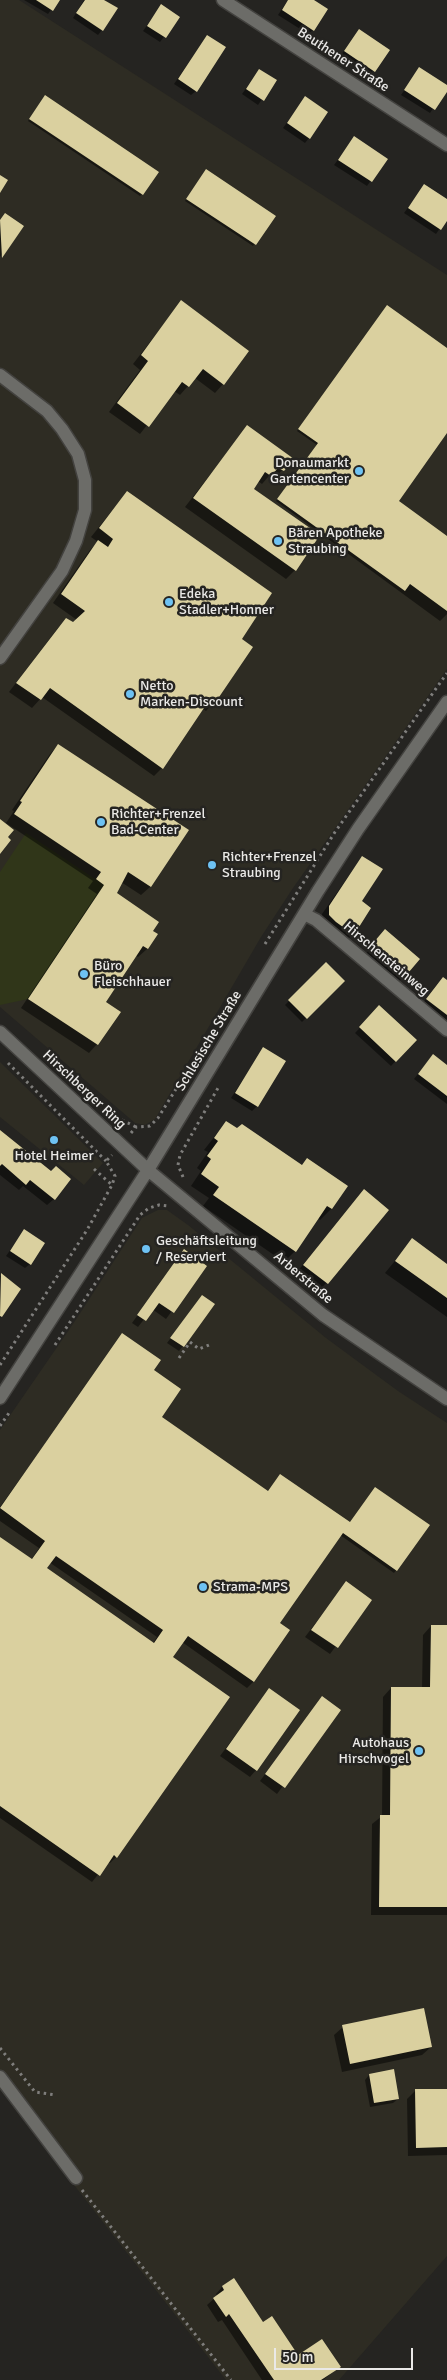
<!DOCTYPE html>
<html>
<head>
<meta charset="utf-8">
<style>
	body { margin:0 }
	#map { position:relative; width:447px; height:2380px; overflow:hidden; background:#252421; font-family:Signika,sans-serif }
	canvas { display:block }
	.scale { position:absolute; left:274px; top:2348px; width:139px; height:22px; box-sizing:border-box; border:2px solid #eae9e7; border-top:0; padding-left:6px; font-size:15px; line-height:18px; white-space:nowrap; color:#eae9e7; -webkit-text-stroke:4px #252421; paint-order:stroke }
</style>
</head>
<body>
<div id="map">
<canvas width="447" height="2380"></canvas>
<div class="scale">50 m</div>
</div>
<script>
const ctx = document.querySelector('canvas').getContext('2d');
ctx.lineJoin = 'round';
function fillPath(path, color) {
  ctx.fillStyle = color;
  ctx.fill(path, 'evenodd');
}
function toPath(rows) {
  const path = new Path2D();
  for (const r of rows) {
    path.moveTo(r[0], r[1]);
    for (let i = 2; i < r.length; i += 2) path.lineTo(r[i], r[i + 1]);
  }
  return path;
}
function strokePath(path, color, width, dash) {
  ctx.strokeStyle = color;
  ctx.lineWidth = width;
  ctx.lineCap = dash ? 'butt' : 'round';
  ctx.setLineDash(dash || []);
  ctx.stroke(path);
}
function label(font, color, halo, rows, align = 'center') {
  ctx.font = font + ' Signika,sans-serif';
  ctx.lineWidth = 5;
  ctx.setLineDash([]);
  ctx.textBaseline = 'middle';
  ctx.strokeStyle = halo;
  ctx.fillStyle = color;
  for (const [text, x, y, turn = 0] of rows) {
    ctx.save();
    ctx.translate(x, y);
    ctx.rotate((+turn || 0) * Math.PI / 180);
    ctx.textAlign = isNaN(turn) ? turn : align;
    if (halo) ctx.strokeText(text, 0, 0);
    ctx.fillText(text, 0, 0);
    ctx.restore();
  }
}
const built = toPath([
	[0,0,19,0,447,275,447,669,293,888,261,937,155,1119,145,1125,135,1123,0,1007],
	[0,1062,103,1163,84,1185,0,1117],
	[158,1210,167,1210,188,1225,326,1338,398,1391,447,1423,447,2256,339,2380,226,2380,0,2090,0,1430,73,1324,142,1218]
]);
const green = toPath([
	[26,833,104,885,28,999,0,1005,0,872]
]);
const shadow = toPath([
	[24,0,58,0,48,14],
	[84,0,102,0,102,30,98,35,73,18],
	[288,0,312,0,313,30,308,34,278,15],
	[161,6,179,17,160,42,143,31],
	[359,31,388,50,369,76,340,56],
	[207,36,196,91,191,95,174,84],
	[419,69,447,87,430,113,401,95],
	[259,70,275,80,258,105,242,94],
	[305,98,309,138,305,143,283,128],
	[43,99,142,194,140,196,28,121],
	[354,138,386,159,367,186,334,165],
	[204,173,274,216,253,246,185,201],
	[424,186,447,201,447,218,436,234,404,213],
	[1,219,22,227,0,257,0,220],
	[181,302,223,384,215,393,195,378,180,395,174,391,140,434,109,412,140,370,133,364],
	[385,309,447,350,447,431,397,501,447,537,447,614,440,621,276,501,317,445,297,431],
	[247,427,292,459,274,479,269,476,262,484,258,481,253,489,318,536,295,570,286,579,185,507],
	[127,492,240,639,214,702,206,711,202,708,162,768,154,776,42,697,32,708,9,692,58,628,67,619,73,624,77,620,53,603,90,550,98,542,91,537],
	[58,745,187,831,150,887,141,895,121,882,115,894,156,934,147,949,138,957,135,955,104,1002,119,1012,97,1044,89,1053,21,1008,97,894,88,888,93,881,6,823,14,811,12,810,50,754],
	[362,857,360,902,353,934,346,941,323,922,322,914],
	[381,935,402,978,398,983,365,955],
	[326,964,343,981,302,1022,285,1005],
	[447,982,447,1023,422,1004,438,983],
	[380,1007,415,1040,391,1066,355,1033],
	[263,1049,257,1106,252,1111,231,1098],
	[429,1060,447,1066,447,1104,414,1079],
	[226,1122,301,1166,346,1187,331,1209,320,1220,318,1218,295,1251,284,1262,203,1206,209,1198,191,1186,201,1171,197,1168,208,1152,204,1150],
	[0,1132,51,1173,54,1199,47,1205,23,1186,19,1190,0,1175],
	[364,1191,388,1210,320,1290,297,1272],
	[24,1231,30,1264,25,1268,6,1256],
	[412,1240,447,1265,447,1317,385,1273],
	[184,1251,205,1266,166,1319,152,1309,138,1327,132,1323],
	[2,1275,20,1290,0,1318,0,1276],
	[202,1296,214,1305,179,1351,167,1343],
	[123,1335,152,1370,160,1417,267,1492,280,1475,350,1524,428,1526,394,1573,340,1535,278,1624,254,1681,247,1688,182,1642,171,1657,116,1857,110,1863,108,1862,92,1882,0,1818,0,1538,31,1560,39,1548,0,1521,0,1507],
	[49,1562,157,1637,153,1643,45,1568],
	[346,1583,370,1600,330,1654,305,1637],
	[431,1626,447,1627,447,1915,371,1915,372,1824,382,1816,383,1697,391,1688,422,1688,423,1635],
	[269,1690,256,1770,250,1777,220,1756],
	[322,1698,339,1710,277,1794,260,1781],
	[343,2027,431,2047,422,2055,342,2072,334,2035],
	[369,2075,398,2099,393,2103,370,2107,365,2080],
	[416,2090,447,2090,447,2155,408,2156,407,2099],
	[222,2287,298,2357,339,2367,323,2380,262,2380,222,2320,218,2322,207,2305,217,2296,216,2294]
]);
const building = toPath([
	[36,0,60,0,53,11],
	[85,0,104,0,118,8,103,31,76,13],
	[288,0,314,0,328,9,314,31,282,10],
	[161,4,180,17,166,38,147,26],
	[359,29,390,50,375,72,344,51],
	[207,35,226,47,197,92,178,79],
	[419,67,447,85,447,92,435,110,404,90],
	[259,69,277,80,264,101,246,89],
	[45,95,159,172,143,195,29,119],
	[305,96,328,112,310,139,287,123],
	[354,136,388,159,372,182,338,160],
	[206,169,276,216,256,245,186,199],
	[0,175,8,180,0,193],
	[424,184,447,199,447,221,441,230,408,208],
	[5,213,24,226,2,258,0,220],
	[181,300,249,351,224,385,203,369,189,387,182,382,149,427,117,403,148,361,141,355],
	[387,305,447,348,447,433,399,501,447,536,447,611,410,584,405,591,277,499,318,443,298,429],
	[247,425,294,459,284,471,278,468,271,476,265,472,254,489,320,535,296,571,193,498],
	[127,491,272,593,242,639,253,647,215,703,210,699,163,769,50,688,41,700,16,683,66,618,73,622,85,611,61,594,98,540,108,547,113,539,99,528],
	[58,744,189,830,151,887,128,872,117,893,159,922,153,931,158,934,148,949,143,946,106,1002,121,1012,98,1045,28,999,104,885,96,879,101,872,14,814,22,802,20,801],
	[0,819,14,830,8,837,11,840,0,854],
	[362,856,383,869,362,901,371,908,354,935,336,922,329,915,329,906],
	[385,929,420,959,403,979,368,949],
	[326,962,345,981,307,1019,288,1000],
	[443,977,447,980,447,1015,426,999],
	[379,1005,417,1040,396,1062,359,1027],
	[263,1047,286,1061,258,1107,235,1093],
	[433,1054,447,1065,447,1096,418,1074],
	[226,1121,237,1128,242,1124,302,1165,307,1158,348,1186,332,1209,327,1206,296,1252,213,1195,219,1187,201,1174,211,1159,207,1156,218,1141,214,1138],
	[0,1130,51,1171,56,1166,71,1179,55,1200,30,1180,26,1185,2,1164,0,1166],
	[364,1189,389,1210,328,1284,303,1265],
	[24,1229,45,1243,31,1265,10,1251],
	[412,1238,447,1264,447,1298,395,1261],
	[184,1249,207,1266,174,1313,159,1303,146,1321,137,1315],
	[1,1273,21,1289,2,1317,0,1316],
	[202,1295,215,1304,184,1347,170,1338],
	[122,1333,161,1360,154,1370,181,1389,162,1417,268,1491,280,1474,350,1522,375,1487,430,1525,397,1571,343,1533,280,1623,290,1630,254,1682,188,1636,173,1657,230,1697,117,1858,114,1855,100,1876,0,1806,0,1537,32,1559,45,1541,0,1508],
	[56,1556,163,1630,154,1643,47,1568],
	[346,1581,372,1600,338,1648,311,1630],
	[431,1625,447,1625,447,1907,379,1907,380,1815,390,1815,391,1687,430,1687],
	[269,1688,300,1710,257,1771,226,1749],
	[322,1696,341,1710,285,1788,265,1774],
	[424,2008,432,2047,350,2064,342,2025],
	[394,2069,399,2099,374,2103,369,2074],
	[415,2089,447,2089,447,2147,416,2148],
	[234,2278,263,2322,272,2316,298,2355,322,2339,341,2367,321,2380,274,2380,229,2314,226,2317,213,2298,224,2290,222,2286]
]);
const path = toPath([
	[265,944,335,832,447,673],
	[8,1063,106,1161],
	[116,1117,136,1127],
	[131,1133,136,1127,150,1126,158,1118,207,1039],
	[94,1169,112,1185],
	[183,1177,178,1165,180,1155,218,1088],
	[55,1345,140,1215,149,1208,159,1205,168,1206],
	[179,1358,190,1342,199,1349,209,1345],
	[0,1365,87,1230,112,1185,115,1176,106,1161,112,1155],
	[0,1426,11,1410],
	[0,2048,35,2092,56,2095],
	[82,2190,231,2380]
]);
const minor = toPath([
	[223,0,447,145],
	[0,375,47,411,62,429,78,454,85,480,85,510,76,541,62,571,0,658],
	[304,914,316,920,447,1030],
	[0,1032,148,1170,323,1315,447,1399],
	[0,1398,148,1170,318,891,358,829,447,702],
	[0,2077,76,2178]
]);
const markers = [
	[359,471,5,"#6ec2f3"],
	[278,541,5,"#6ec2f3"],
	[169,602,5,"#6ec2f3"],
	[130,694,5,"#6ec2f3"],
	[101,822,5,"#6ec2f3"],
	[212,865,5,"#6ec2f3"],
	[84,974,5,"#6ec2f3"],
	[54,1140,5,"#6ec2f3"],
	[146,1249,5,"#6ec2f3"],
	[203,1587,5,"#6ec2f3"],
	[419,1751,5,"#6ec2f3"]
];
const streetNames = [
	["Beuthener Straße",343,60,33],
	["Hirschensteinweg",386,959,40],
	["Schlesische Straße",209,1041,-59],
	["Hirschberger Ring",84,1090,43],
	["Arberstraße",303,1278,40]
];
const poiNames = [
	["Donaumarkt",349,463,"right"],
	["Gartencenter",349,479,"right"],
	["Bären Apotheke",288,533],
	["Straubing",288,549],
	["Edeka",179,594],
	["Stadler+Honner",179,610],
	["Netto",140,686],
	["Marken-Discount",140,702],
	["Richter+Frenzel",111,814],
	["Bad-Center",111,830],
	["Richter+Frenzel",222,857],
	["Straubing",222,873],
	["Büro",94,966],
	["Fleischhauer",94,982],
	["Hotel Heimer",54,1156,"center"],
	["Geschäftsleitung",156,1241],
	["/ Reserviert",156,1257],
	["Strama-MPS",213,1587],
	["Autohaus",409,1743,"right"],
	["Hirschvogel",409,1759,"right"]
];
fillPath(built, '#2e2c23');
fillPath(green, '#303619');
fillPath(shadow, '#0007');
fillPath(building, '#dad09f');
strokePath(minor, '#43423f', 15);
strokePath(path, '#7f7e7c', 3, [2.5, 4]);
strokePath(minor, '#6c6c68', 12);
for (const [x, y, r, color] of markers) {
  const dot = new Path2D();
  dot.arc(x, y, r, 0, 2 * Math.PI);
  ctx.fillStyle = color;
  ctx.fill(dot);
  strokePath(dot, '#252421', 2);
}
label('14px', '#eae9e7', '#252421', streetNames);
label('14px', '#eae9e7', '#252421', poiNames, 'left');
</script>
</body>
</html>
